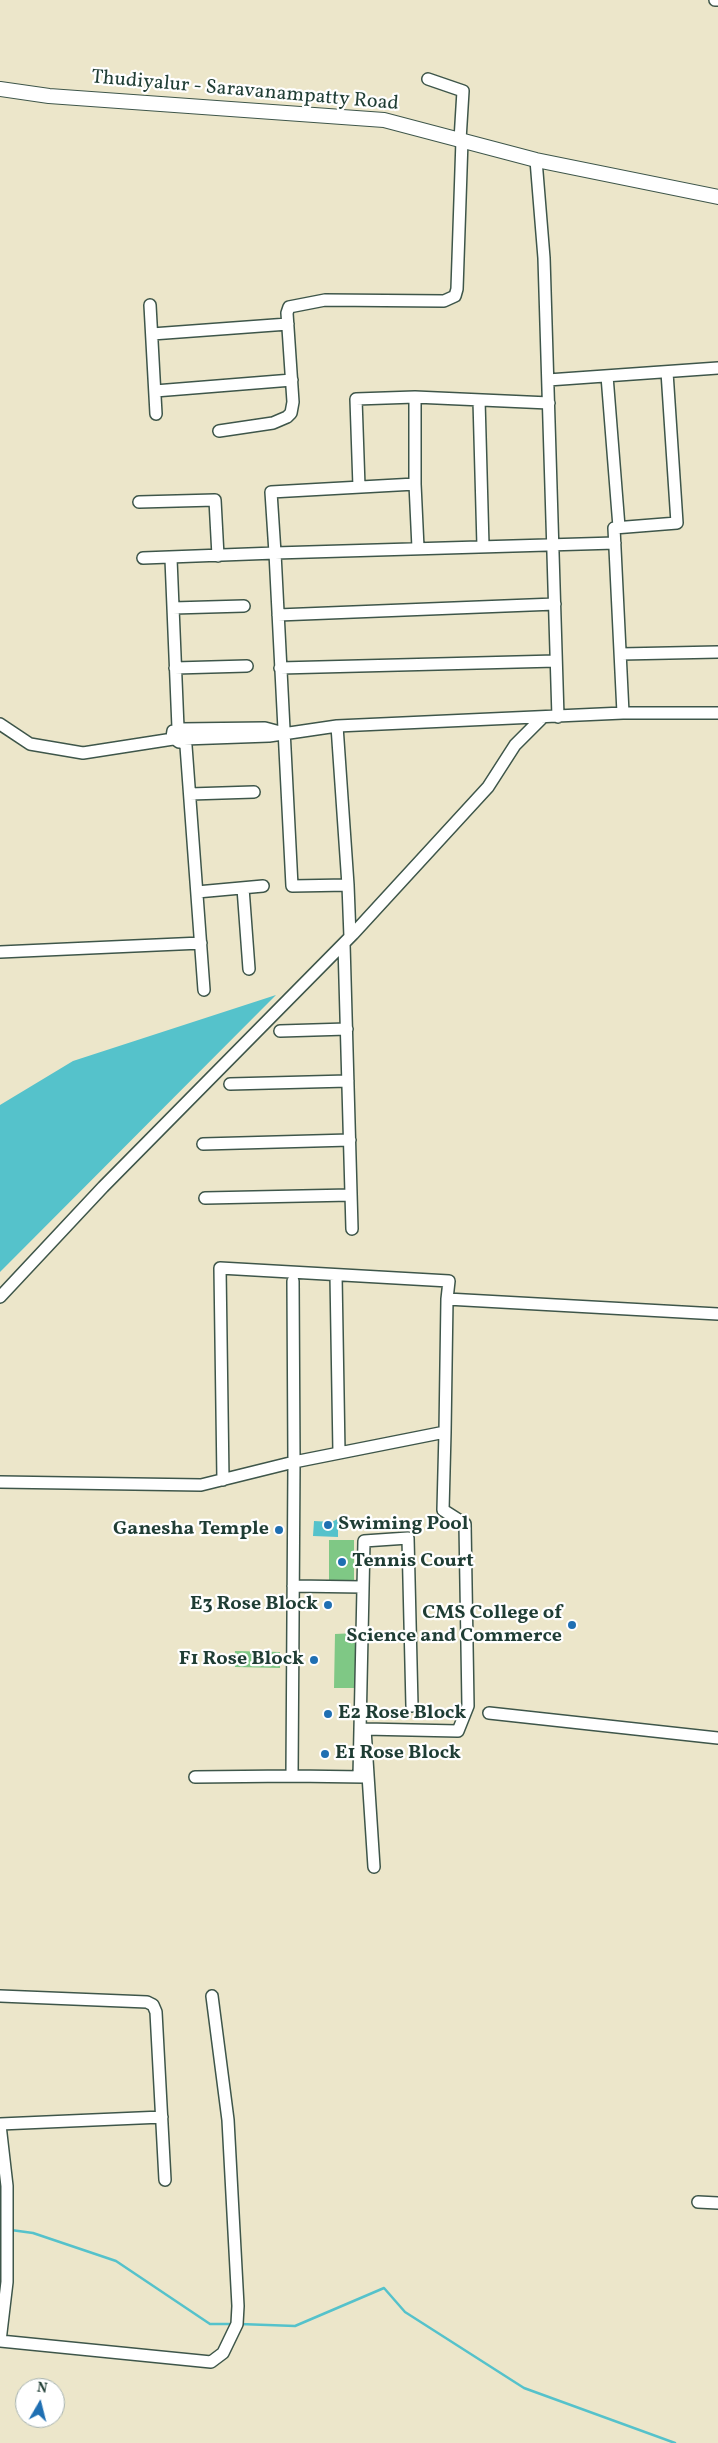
<!DOCTYPE html>
<html>
<head>
<meta charset="utf-8">
<style>
	body { margin:0 }
	#map { position:relative; width:718px; height:2443px; overflow:hidden; background:#ece6ca; font-family:Vollkorn,serif }
	canvas { display:block }
	.north { position:absolute; left:15px; top:2378px; width:50px; height:50px; box-sizing:border-box; background:#fff; border:1px solid #a5b1ae; border-radius:50%; rotate:8deg; font-size:14px; font-weight:700; line-height:20px; text-align:center; color:#1f3d34 }
	.north::after { content:''; display:block; margin:auto; width:18px; height:22px; background:#1f6fb2; clip-path:polygon(50% 0,100% 100%,50% 72%,0 100%) }
</style>
</head>
<body>
<div id="map">
<canvas width="718" height="2443"></canvas>
<div class="north">N</div>
</div>
<script>
const ctx = document.querySelector('canvas').getContext('2d');
ctx.lineJoin = 'round';
function fillPath(path, color) {
  ctx.fillStyle = color;
  ctx.fill(path, 'evenodd');
}
function toPath(rows) {
  const path = new Path2D();
  for (const r of rows) {
    path.moveTo(r[0], r[1]);
    for (let i = 2; i < r.length; i += 2) path.lineTo(r[i], r[i + 1]);
  }
  return path;
}
function strokePath(path, color, width, dash) {
  ctx.strokeStyle = color;
  ctx.lineWidth = width;
  ctx.lineCap = dash ? 'butt' : 'round';
  ctx.setLineDash(dash || []);
  ctx.stroke(path);
}
function label(font, color, halo, rows, align = 'center') {
  ctx.font = font + ' Vollkorn,serif';
  ctx.lineWidth = 4.5;
  ctx.setLineDash([]);
  ctx.textBaseline = 'middle';
  ctx.strokeStyle = halo;
  ctx.fillStyle = color;
  for (const [text, x, y, turn = 0] of rows) {
    ctx.save();
    ctx.translate(x, y);
    ctx.rotate((+turn || 0) * Math.PI / 180);
    ctx.textAlign = isNaN(turn) ? turn : align;
    if (halo) ctx.strokeText(text, 0, 0);
    ctx.fillText(text, 0, 0);
    ctx.restore();
  }
}
const green = toPath([
	[329,1540,354,1540,354,1585,329,1584],
	[356,1633,355,1688,334,1688,335,1634],
	[235,1651,280,1652,280,1668,235,1667]
]);
const water = toPath([
	[276,995,0,1272,0,1105,73,1061],
	[341,1517,342,1530,338,1528,338,1537,313,1536,314,1521,332,1522]
]);
const stream = toPath([
	[11,2230,33,2233,116,2261,210,2324,232,2324],
	[240,2324,295,2326,384,2288,405,2312,524,2388,675,2443]
]);
const minor = toPath([
	[715,0,718,0],
	[428,79,463,91,460,140],
	[536,160,544,258,558,717],
	[150,305,156,414],
	[152,334,288,324],
	[607,376,619,527],
	[548,380,718,368],
	[155,391,292,380],
	[479,400,483,546],
	[549,403,415,397,415,484,271,492,275,553,615,543],
	[219,431,273,423,287,417,291,413,293,402,287,313,289,307,325,300,444,301,455,296,457,289,462,140],
	[415,484,418,548],
	[359,487,356,399,415,397],
	[139,502,215,500,218,556],
	[143,558,275,553,292,886,348,885,337,726,623,713,614,528,677,523,667,372],
	[171,559,178,728],
	[173,608,244,606],
	[278,615,555,604],
	[621,654,718,652],
	[175,668,247,666],
	[280,668,556,661],
	[623,713,718,713],
	[0,724,30,744,83,753,173,739],
	[181,729,265,728,280,732],
	[184,739,185,733,181,729,173,731,172,737,179,742,184,739,269,736,337,726],
	[182,741,186,746,204,990],
	[190,794,254,792],
	[348,885,350,937],
	[243,888,249,969],
	[197,892,263,886],
	[344,944,352,1229],
	[0,952,201,943],
	[280,1031,347,1029],
	[230,1084,348,1081],
	[203,1144,350,1140],
	[205,1198,351,1195],
	[336,1275,339,1453],
	[0,1297,103,1187,353,934,488,787,515,745,543,717],
	[223,1480,220,1268,449,1281,447,1299],
	[0,1482,201,1485,294,1462,293,1281],
	[293,1586,363,1587],
	[489,1713,718,1738],
	[292,1776,365,1777],
	[195,1777,292,1776,294,1462,445,1432,447,1299,718,1314],
	[359,1777,364,1541,408,1538,412,1706],
	[374,1867,365,1729,458,1731,468,1706,465,1524,443,1510,445,1432],
	[0,1996,147,2002,153,2005,156,2012,165,2180],
	[0,2124,162,2117],
	[0,2125,7,2186,7,2282,0,2341],
	[698,2202,718,2203],
	[0,2341,211,2362,223,2353,237,2324,238,2306,228,2120,212,1996]
]);
const major = toPath([
	[0,89,49,96,384,120,536,160,718,197]
]);
const markers = [
	[328,1525,5,"#1f6fb2"],
	[279,1530,5,"#1f6fb2"],
	[342,1562,5,"#1f6fb2"],
	[328,1605,5,"#1f6fb2"],
	[572,1625,5,"#1f6fb2"],
	[314,1660,5,"#1f6fb2"],
	[328,1714,5,"#1f6fb2"],
	[325,1754,5,"#1f6fb2"]
];
const streetNames = [
	["Thudiyalur - Saravanampatty Road",245,92,5]
];
const poiNames = [
	["Swiming Pool",338,1525],
	["Ganesha Temple",269,1530,"right"],
	["Tennis Court",352,1562],
	["E3 Rose Block",318,1605,"right"],
	["CMS College of",562,1614,"right"],
	["Science and Commerce",562,1637,"right"],
	["F1 Rose Block",304,1660,"right"],
	["E2 Rose Block",338,1714],
	["E1 Rose Block",335,1754]
];
fillPath(green, '#7fc885');
fillPath(water, '#55c2cb');
strokePath(stream, '#55c2cb', 2.5);
strokePath(minor, '#3e564a', 14);
strokePath(major, '#3e564a', 16);
strokePath(minor, '#fff', 11);
strokePath(major, '#fff', 14);
for (const [x, y, r, color] of markers) {
  const dot = new Path2D();
  dot.arc(x, y, r, 0, 2 * Math.PI);
  ctx.fillStyle = color;
  ctx.fill(dot);
  strokePath(dot, '#fff', 2);
}
label('20px', '#1f3d34', '#fff', streetNames);
label('bold 20px', '#1f3d34', '#fff', poiNames, 'left');
</script>
</body>
</html>
